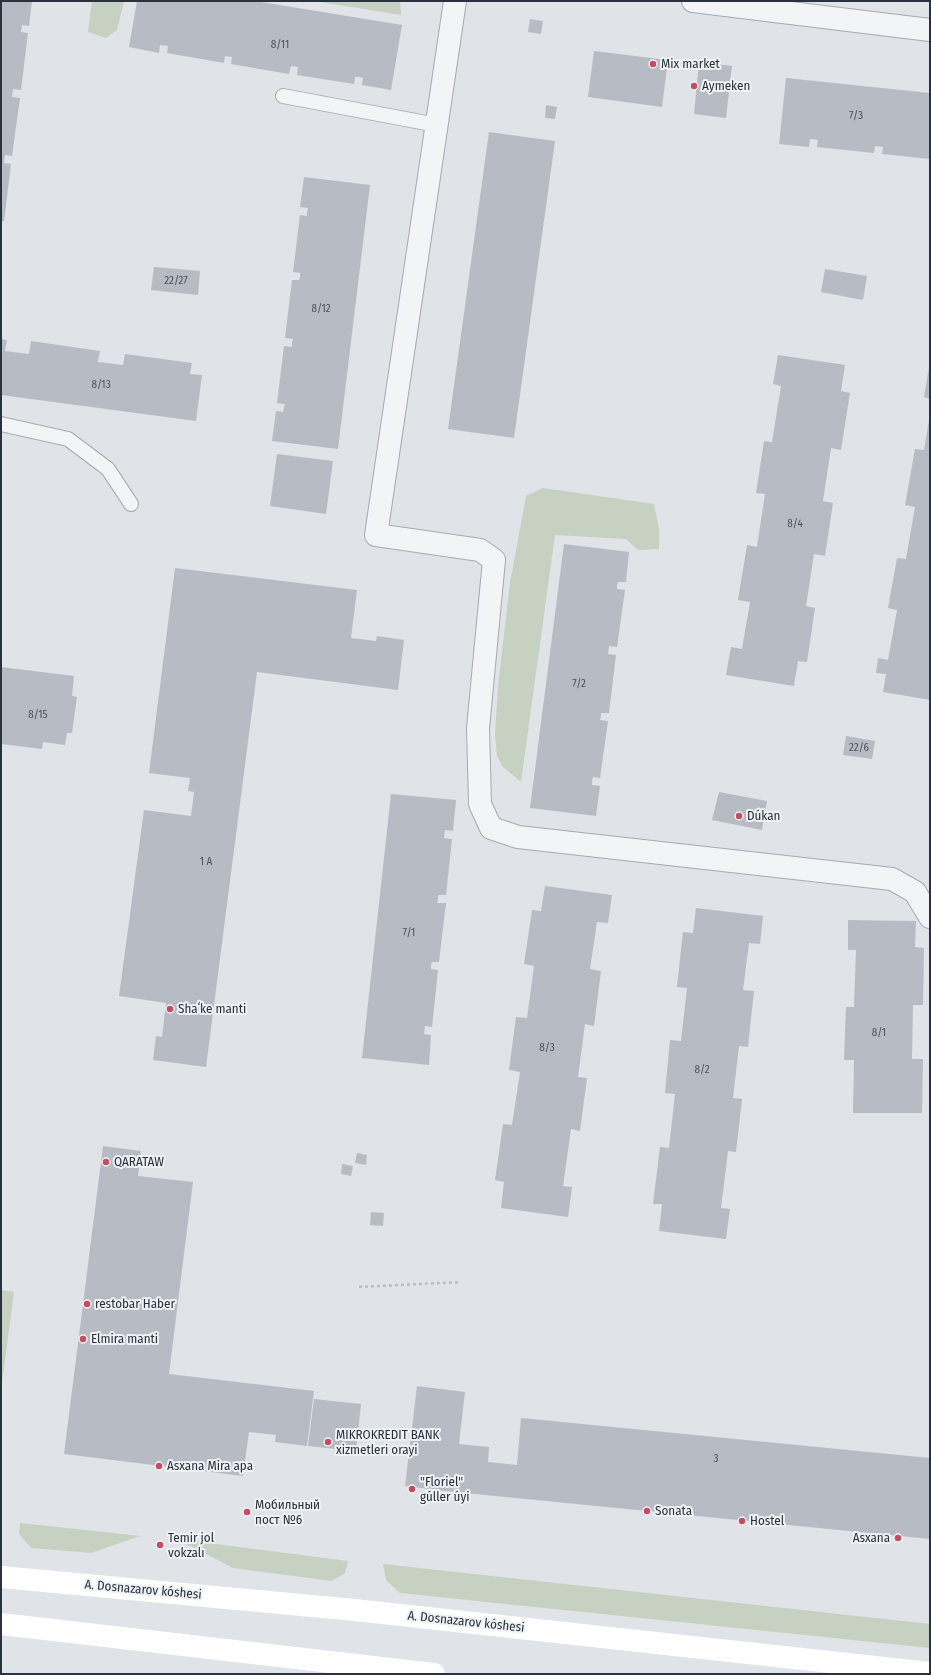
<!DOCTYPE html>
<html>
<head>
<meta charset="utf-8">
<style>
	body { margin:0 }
	#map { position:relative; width:931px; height:1675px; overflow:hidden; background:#e0e3e7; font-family:"Fira Sans Condensed",sans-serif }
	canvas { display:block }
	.frame { position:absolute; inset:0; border:2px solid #2a323d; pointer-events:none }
</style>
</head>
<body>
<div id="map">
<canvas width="931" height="1675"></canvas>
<div class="frame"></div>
</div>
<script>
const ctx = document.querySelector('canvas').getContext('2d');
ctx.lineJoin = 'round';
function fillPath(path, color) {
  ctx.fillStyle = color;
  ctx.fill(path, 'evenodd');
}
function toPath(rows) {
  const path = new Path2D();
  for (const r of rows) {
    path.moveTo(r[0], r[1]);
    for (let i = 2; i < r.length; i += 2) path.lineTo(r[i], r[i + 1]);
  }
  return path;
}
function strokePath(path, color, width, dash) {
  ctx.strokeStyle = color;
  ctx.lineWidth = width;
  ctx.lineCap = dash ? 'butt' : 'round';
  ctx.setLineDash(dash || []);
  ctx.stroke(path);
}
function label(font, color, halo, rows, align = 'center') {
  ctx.font = font + ' "Fira Sans Condensed",sans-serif';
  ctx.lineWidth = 4;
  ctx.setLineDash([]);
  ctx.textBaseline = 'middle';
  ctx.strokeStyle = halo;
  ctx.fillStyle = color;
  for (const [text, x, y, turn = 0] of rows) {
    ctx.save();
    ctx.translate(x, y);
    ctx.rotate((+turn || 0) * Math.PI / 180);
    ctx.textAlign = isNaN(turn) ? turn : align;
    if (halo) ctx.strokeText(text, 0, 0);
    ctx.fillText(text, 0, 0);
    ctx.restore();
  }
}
const green = toPath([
	[92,1,124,1,117,30,106,38,88,32],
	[315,1,400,1,401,15],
	[543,488,654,504,659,529,659,549,638,550,626,539,555,535,521,782,503,767,497,756,495,734,498,686,510,583,526,496],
	[1,1290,14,1292,1,1390],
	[20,1523,140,1536,91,1553,31,1548,19,1534],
	[177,1539,348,1561,345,1573,332,1581,233,1568],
	[383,1564,930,1624,930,1648,400,1593,386,1580]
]);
const building = toPath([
	[1,1,32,1,29,26,22,25,21,32,28,33,21,90,13,89,12,97,20,98,12,156,5,155,4,163,11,164,4,221,1,221],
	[137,1,255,1,402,25,391,90,362,85,363,78,359,77,355,77,354,84,297,75,298,67,291,66,289,74,231,64,232,57,225,56,224,63,167,53,168,46,160,45,159,53,129,47],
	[530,19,543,21,541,34,528,32],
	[594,51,668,60,662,107,588,97],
	[699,62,732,66,726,118,694,114],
	[786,78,930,93,930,159,882,154,883,147,875,146,874,153,817,147,818,140,810,139,809,147,779,144],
	[546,105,557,107,555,119,545,118],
	[489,132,555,141,514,438,448,429],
	[304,177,370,185,338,449,272,441,276,411,283,412,285,404,277,403,284,346,292,347,292,343,293,339,285,338,292,280,299,280,300,277,300,273,293,272,300,215,307,216,307,212,308,208,300,207],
	[154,267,200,271,198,295,151,290],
	[825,269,867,276,863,300,821,292],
	[1,339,7,340,5,351,29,354,31,341,100,351,98,362,123,365,125,354,192,363,190,374,202,375,196,421,1,395],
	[778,355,845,365,841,391,850,393,841,450,831,448,823,501,833,503,825,556,814,554,806,606,815,608,807,662,798,661,794,686,726,675,731,647,742,649,750,602,738,600,747,545,757,547,765,494,756,493,764,441,772,442,781,386,773,384],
	[929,367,930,367,930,399,924,397],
	[929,420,930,420,930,700,883,692,886,674,876,673,878,658,888,660,897,610,888,608,897,558,906,559,915,507,905,505,915,449,924,450],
	[277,454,333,461,326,514,270,506],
	[564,544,629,552,626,582,618,582,617,585,617,589,625,590,617,647,609,646,608,654,616,655,609,713,601,713,601,716,600,720,608,721,600,778,593,777,592,781,592,785,600,786,596,816,530,808],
	[175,568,357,590,351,638,376,641,377,636,404,640,398,690,257,672,206,1067,153,1060,156,1036,162,1037,166,1003,119,996,144,810,191,816,194,792,188,791,190,778,149,773],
	[1,667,74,676,72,696,77,697,72,733,67,733,65,745,43,742,42,749,1,744],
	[846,736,875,741,872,759,843,755],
	[719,792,767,801,762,830,712,820],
	[391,794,456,800,453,831,445,830,444,838,452,839,446,895,438,895,438,899,437,903,446,903,439,962,432,962,431,965,431,969,438,970,432,1027,425,1026,424,1034,431,1035,429,1065,362,1058],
	[545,886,612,895,608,923,597,922,590,969,601,971,594,1026,585,1024,578,1077,587,1078,580,1131,571,1129,563,1186,572,1187,568,1217,501,1208,504,1182,495,1180,503,1124,512,1125,520,1072,509,1070,516,1017,527,1018,534,966,524,964,532,910,541,911],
	[696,908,763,916,760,944,749,943,743,990,754,991,748,1047,739,1046,733,1098,742,1099,736,1152,728,1151,721,1208,730,1209,726,1239,659,1231,662,1204,653,1204,660,1147,669,1148,675,1094,665,1093,670,1040,681,1041,687,988,677,987,683,932,693,933],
	[848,920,916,921,915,947,924,948,923,1005,913,1005,912,1059,923,1059,922,1113,853,1113,854,1060,844,1060,846,1007,854,1007,856,950,848,950],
	[103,1146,141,1151,138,1176,193,1182,169,1374,314,1391,307,1446,275,1442,276,1435,249,1432,243,1476,64,1454],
	[357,1153,367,1155,366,1165,355,1163],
	[342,1164,353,1166,351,1176,341,1174],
	[371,1212,384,1213,383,1226,370,1225],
	[417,1386,465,1392,459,1444,489,1447,488,1462,517,1465,521,1418,930,1458,930,1539,455,1492,456,1470,454,1492,405,1486],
	[314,1399,361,1404,356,1451,308,1446]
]);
const path = toPath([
	[359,1287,461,1282]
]);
const service = toPath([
	[283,96,437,125],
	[1,424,68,439,108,469,131,504]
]);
const minor = toPath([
	[455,1,376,535,480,550,494,560,478,728,480,804,491,828,518,837,892,879,915,892,930,917],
	[693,1,930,30]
]);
const secondary = toPath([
	[1,1577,355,1610,930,1673],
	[1,1624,434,1674]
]);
const markers = [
	[653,64,4,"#c34e64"],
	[694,86,4,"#c34e64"],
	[739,816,4,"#c34e64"],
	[170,1009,4,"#c34e64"],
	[106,1162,4,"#c34e64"],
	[87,1304,4,"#c34e64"],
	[83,1339,4,"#c34e64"],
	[328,1442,4,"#c34e64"],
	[159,1466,4,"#c34e64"],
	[412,1489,4,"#c34e64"],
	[647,1511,4,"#c34e64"],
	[247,1512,4,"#c34e64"],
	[742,1521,4,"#c34e64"],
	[898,1538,4,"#c34e64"],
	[160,1545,4,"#c34e64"]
];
const numberNames = [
	["8/11",280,45],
	["7/3",856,116],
	["22/27",176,281],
	["8/12",321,309],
	["8/13",101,385],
	["8/4",795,524],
	["7/2",579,684],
	["8/15",38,715],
	["22/6",859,748],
	["1 A",206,862],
	["7/1",409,933],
	["8/1",879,1033],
	["8/3",547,1048],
	["8/2",702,1070],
	["3",716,1459]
];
const poiNames = [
	["Mix market",661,64],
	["Aymeken",702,86],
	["Dúkan",747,816],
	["Shaʻke manti",178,1009],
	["QARATAW",114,1162],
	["restobar Haber",95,1304],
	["Elmira manti",91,1339],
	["MIKROKREDIT BANK",336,1435],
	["xizmetleri orayi",336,1450],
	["Asxana Mira apa",167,1466],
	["\"Floriel\"",420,1482],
	["gúller úyi",420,1497],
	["Мобильный",255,1505],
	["пост №6",255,1520],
	["Sonata",655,1511],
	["Hostel",750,1521],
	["Temir jol",168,1538],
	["vokzalı",168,1553],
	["Asxana",890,1538,"right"]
];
const streetNames = [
	["A. Dosnazarov kóshesi",143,1590,5],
	["A. Dosnazarov kóshesi",466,1622,6]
];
fillPath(green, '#c6d1c1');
fillPath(building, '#b7bcc4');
strokePath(service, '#a6aab1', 16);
strokePath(minor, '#a6aab1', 24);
strokePath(path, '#babec2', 2.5, [3, 3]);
strokePath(service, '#f2f4f6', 14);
strokePath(minor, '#f2f4f6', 22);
strokePath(secondary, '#fff', 22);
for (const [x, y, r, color] of markers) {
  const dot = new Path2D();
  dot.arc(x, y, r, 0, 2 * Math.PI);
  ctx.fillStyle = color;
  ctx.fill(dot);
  strokePath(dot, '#eff2f5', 1.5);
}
label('11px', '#4d545f', null, numberNames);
label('13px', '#2a323d', '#eff2f5', poiNames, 'left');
label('13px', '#2a323d', '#eff2f5', streetNames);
</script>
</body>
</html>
